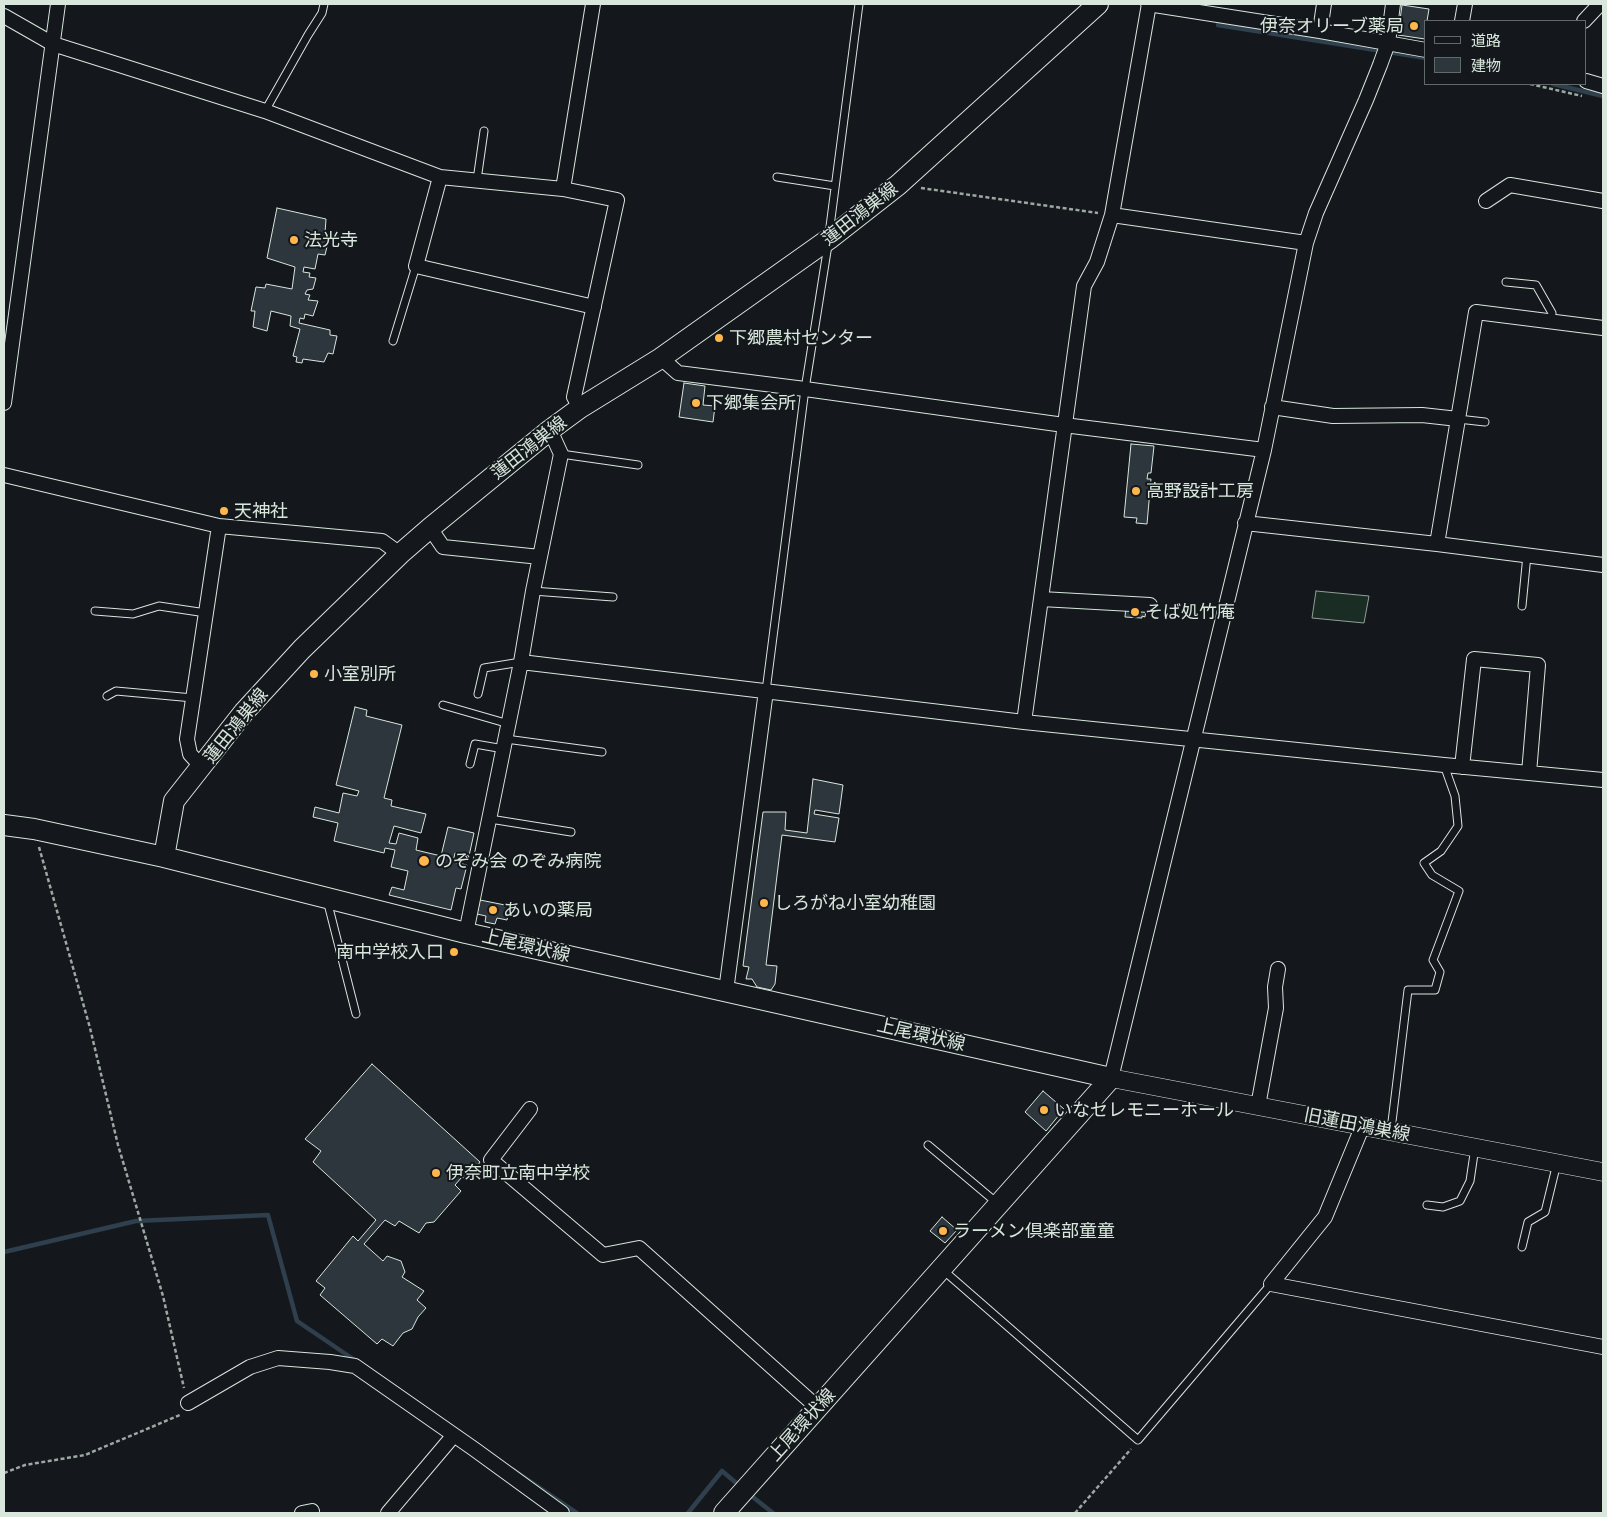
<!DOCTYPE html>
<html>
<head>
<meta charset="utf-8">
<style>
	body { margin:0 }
	#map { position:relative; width:1607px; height:1517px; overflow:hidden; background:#14181c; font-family:"Public Sans","Noto Sans JP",sans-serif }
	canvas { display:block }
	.frame { position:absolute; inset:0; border:5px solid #d8e6dc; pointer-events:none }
	.legend { position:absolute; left:1424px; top:20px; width:162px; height:65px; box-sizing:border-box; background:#14181c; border:1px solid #626a69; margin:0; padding:6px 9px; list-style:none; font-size:15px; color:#d8e6dc }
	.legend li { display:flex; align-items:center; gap:10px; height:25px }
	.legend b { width:25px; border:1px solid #626a69 }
</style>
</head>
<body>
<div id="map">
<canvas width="1607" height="1517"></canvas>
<div class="frame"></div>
<ul class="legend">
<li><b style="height:6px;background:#14181c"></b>道路</li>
<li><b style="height:14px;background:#2c363c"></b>建物</li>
</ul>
</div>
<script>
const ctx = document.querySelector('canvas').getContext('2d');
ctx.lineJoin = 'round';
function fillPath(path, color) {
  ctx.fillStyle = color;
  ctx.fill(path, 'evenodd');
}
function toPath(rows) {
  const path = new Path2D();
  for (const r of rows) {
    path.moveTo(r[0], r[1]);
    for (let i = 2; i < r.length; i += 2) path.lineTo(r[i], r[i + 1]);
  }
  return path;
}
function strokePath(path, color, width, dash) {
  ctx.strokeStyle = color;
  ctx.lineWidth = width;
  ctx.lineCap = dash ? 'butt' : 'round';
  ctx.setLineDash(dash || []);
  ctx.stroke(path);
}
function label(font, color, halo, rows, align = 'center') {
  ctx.font = font + ' "Public Sans","Noto Sans JP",sans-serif';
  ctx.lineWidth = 4;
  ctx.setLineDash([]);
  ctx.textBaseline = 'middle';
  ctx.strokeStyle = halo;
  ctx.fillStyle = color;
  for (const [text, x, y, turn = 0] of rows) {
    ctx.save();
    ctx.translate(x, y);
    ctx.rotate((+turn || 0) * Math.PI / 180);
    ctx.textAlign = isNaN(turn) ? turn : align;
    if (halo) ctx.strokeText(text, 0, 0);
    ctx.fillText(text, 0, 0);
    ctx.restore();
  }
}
const green = toPath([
	[1316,591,1369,596,1364,623,1312,618,1316,591]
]);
const stream = toPath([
	[1218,25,1426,58],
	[1553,84,1603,96],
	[4,1252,136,1221,268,1215,297,1321,356,1361],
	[512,1469,577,1513],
	[749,1494,773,1513],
	[688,1513,722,1471,741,1487]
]);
const building = toPath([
	[1402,5,1429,9,1427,21,1426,21,1425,39,1398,35,1402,5],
	[277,208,326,219,325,233,330,234,325,255,318,254,315,269,304,267,303,272,310,273,309,277,316,278,313,289,307,290,305,294,310,295,308,300,318,301,313,316,305,314,304,319,300,318,299,323,330,330,330,335,337,336,333,354,328,353,324,362,303,359,302,363,296,362,297,357,293,356,300,329,290,326,291,316,271,311,267,331,253,327,255,311,251,311,256,287,265,288,266,284,292,289,295,267,267,258,277,208],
	[684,383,705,386,703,405,715,406,713,422,679,417,684,383],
	[1131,444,1154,446,1151,473,1148,473,1147,479,1151,479,1147,524,1136,523,1137,518,1124,517,1131,444],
	[1126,606,1146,610,1145,617,1142,616,1142,618,1125,617,1126,606],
	[355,707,367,710,366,716,402,725,384,798,392,800,391,806,426,814,421,833,394,826,389,843,396,844,399,833,418,838,416,850,441,856,448,827,474,833,469,856,455,853,453,862,467,865,461,889,456,888,451,910,389,895,392,887,404,890,408,871,391,867,395,850,385,848,384,853,334,841,338,823,313,817,315,807,339,813,343,793,357,796,359,791,336,785,355,707],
	[813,779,843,785,839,814,815,810,814,814,839,818,835,842,782,835,766,965,777,966,775,984,771,990,757,987,752,979,746,979,749,967,743,966,763,812,786,812,785,830,807,833,813,779],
	[480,900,510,906,507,920,497,918,495,924,485,922,486,916,477,914,480,900],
	[372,1064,480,1162,468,1180,462,1177,455,1185,461,1191,434,1222,426,1223,419,1233,399,1221,395,1226,385,1220,364,1244,383,1261,387,1256,401,1261,405,1272,402,1277,424,1291,417,1300,426,1308,418,1317,412,1329,403,1333,393,1346,382,1339,377,1344,320,1295,325,1288,316,1281,353,1236,358,1241,376,1220,313,1162,321,1151,305,1139,372,1064],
	[1043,1091,1064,1109,1046,1131,1025,1112,1043,1091],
	[942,1217,957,1230,945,1243,930,1231,942,1217]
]);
const path = toPath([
	[1530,84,1582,96],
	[921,188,1098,213],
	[39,847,90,1028,118,1145,163,1296,184,1388],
	[4,1473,25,1465,85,1455,180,1415],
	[1075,1513,1131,1449]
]);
const service = toPath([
	[265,111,308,35,322,13,324,4],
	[777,177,835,186],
	[477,180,484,131],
	[829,234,859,4],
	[1506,282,1536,285,1552,313,1551,321],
	[393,341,416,266],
	[1458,419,1485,422],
	[561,454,638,465],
	[533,591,613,597],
	[1522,606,1527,555],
	[95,611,133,614,159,606,206,613],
	[766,691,805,389,828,245],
	[478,694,484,668,521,662],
	[107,696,116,691,193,698],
	[443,705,509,724],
	[506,739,602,752],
	[470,764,475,744,504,749],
	[490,819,571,832],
	[327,900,356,1014],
	[1391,1130,1408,990,1435,990,1440,972,1433,960,1459,891,1432,875,1424,863,1441,851,1458,826,1455,796,1444,765],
	[928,1145,997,1203],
	[1427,1205,1443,1207,1460,1201,1470,1181,1475,1147],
	[1522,1247,1528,1222,1545,1212,1557,1163],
	[943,1270,1138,1440,1271,1284]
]);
const minor = toPath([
	[1148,4,1320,31,1426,50],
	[4,16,53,44,265,111,440,177,563,189,617,200,574,397,580,408],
	[1462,21,1465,4],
	[1584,21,1600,4],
	[1320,31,1324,4],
	[1586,81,1603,86],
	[440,177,416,266,594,307],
	[563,189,593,4],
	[1486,201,1510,185,1603,201],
	[1112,215,1306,243],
	[661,358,678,373,805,389,1064,425,1264,450],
	[4,403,58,4],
	[1272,407,1333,416,1422,415,1458,419],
	[4,475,219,526,382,541,400,554],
	[1245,523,1437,544,1603,565],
	[430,528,443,547,540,557],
	[1437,544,1476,312,1603,328],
	[1041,599,1150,605],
	[521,662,1024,722,1444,765,1603,780],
	[1024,722,1084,286,1097,262,1112,215,1149,4],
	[202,767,190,754,187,739,219,526],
	[1462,767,1474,659,1538,665,1529,773],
	[466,933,521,662,533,591,561,454,550,430],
	[726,991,766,691],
	[1111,1078,1264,450,1306,243,1316,213,1366,100,1380,65,1388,43,1393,4],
	[1258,1106,1276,1008,1275,987,1278,969],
	[530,1109,491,1160,603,1255,639,1248,818,1408],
	[1363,1125,1325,1217,1271,1284,1603,1347],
	[188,1403,250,1367,278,1358,330,1362,355,1366,474,1449,562,1513],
	[302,1513,312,1511],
	[388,1513,454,1435]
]);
const tertiary = toPath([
	[1111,1078,1603,1172]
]);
const secondary = toPath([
	[4,825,34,829,164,857,466,933,1111,1078,724,1513],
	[164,857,174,801,244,712,302,649,400,554,430,528,550,430,580,408,661,358,829,239,898,185,1098,4]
]);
const markers = [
	[1414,26,5,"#ffb74d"],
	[294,240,5,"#ffb74d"],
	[719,338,5,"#ffb74d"],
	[696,403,5,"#ffb74d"],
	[1136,491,5,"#ffb74d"],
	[224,511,5,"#ffb74d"],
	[1135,612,5,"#ffb74d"],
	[314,674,5,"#ffb74d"],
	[424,861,6,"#ffb74d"],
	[764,903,5,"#ffb74d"],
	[493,910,5,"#ffb74d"],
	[454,952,5,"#ffb74d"],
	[1044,1110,5,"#ffb74d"],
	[436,1173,5,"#ffb74d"],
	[943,1231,5,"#ffb74d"]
];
const poiNames = [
	["伊奈オリーブ薬局",1404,26,"right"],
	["法光寺",304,240],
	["下郷農村センター",729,338],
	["下郷集会所",706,403],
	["高野設計工房",1146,491],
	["天神社",234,511],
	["そば処竹庵",1145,612],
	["小室別所",324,674],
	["のぞみ会 のぞみ病院",435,861],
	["しろがね小室幼稚園",774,903],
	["あいの薬局",503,910],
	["南中学校入口",444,952,"right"],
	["いなセレモニーホール",1054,1110],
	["伊奈町立南中学校",446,1173],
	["ラーメン倶楽部童童",953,1231]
];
const streetNames = [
	["蓮田鴻巣線",860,214,-38],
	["蓮田鴻巣線",529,448,-38],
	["蓮田鴻巣線",236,726,-51],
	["上尾環状線",526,946,13],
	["上尾環状線",921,1035,13],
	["旧蓮田鴻巣線",1357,1125,11],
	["上尾環状線",802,1425,-48]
];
fillPath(green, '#1a2d24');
strokePath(green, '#939e99', 1);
strokePath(stream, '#2f3f4d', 4.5);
fillPath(building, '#2c363c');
strokePath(building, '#d8e6dc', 1);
strokePath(service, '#d8e6dc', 9);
strokePath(minor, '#d8e6dc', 16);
strokePath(tertiary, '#d8e6dc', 19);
strokePath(secondary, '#d8e6dc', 22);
strokePath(path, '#9da8a2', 2.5, [4, 2.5]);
strokePath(service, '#14181c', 7);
strokePath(minor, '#14181c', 14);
strokePath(tertiary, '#14181c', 18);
strokePath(secondary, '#14181c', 20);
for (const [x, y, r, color] of markers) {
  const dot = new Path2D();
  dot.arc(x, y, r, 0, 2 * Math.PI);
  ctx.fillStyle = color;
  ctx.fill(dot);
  strokePath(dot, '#14181c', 2);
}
label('18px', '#d8e6dc', '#14181c', poiNames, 'left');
label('18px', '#d8e6dc', '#14181c', streetNames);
</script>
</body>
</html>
